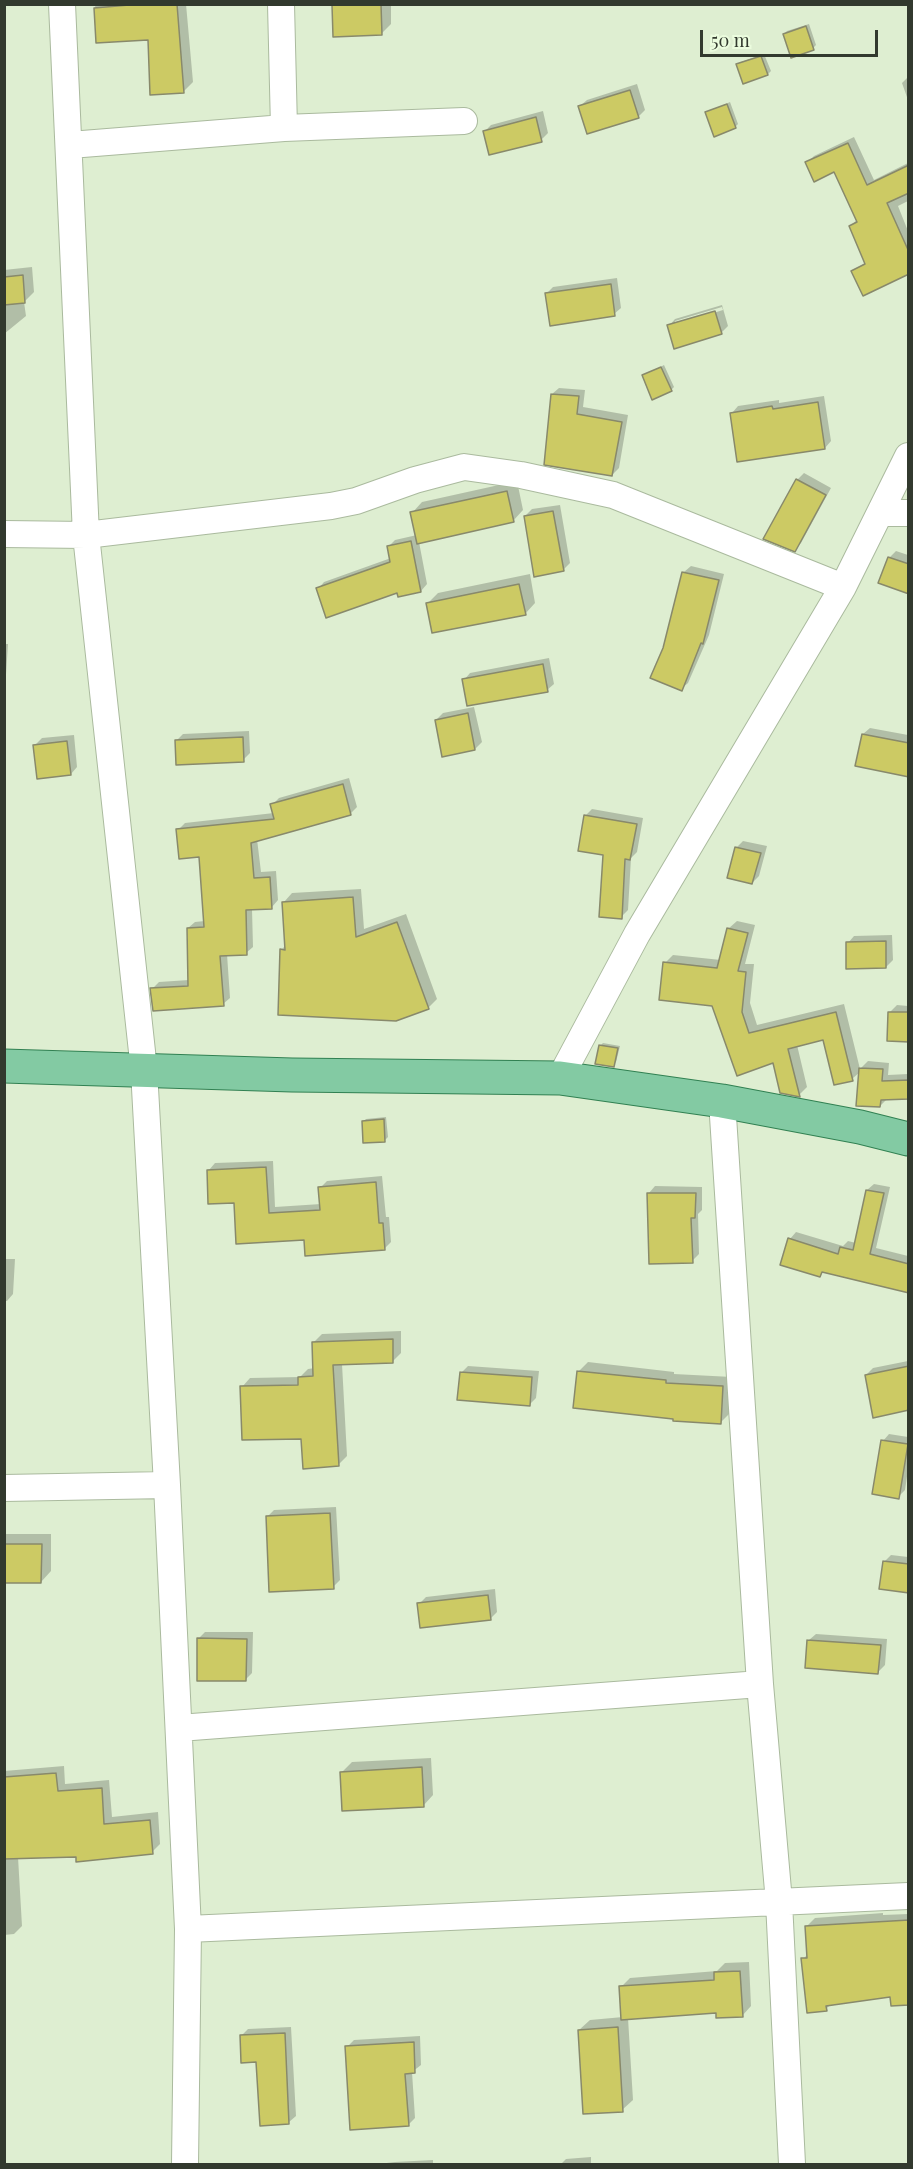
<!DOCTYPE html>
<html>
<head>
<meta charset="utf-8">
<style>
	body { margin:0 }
	#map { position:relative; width:913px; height:2169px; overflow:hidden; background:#deeed1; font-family:"Playfair Display",serif }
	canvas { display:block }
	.frame { position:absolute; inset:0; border:6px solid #32392e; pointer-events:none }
	.scale { position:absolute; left:700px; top:30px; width:178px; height:27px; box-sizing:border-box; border:3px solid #32392e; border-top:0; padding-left:8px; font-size:18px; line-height:21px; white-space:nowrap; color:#32392e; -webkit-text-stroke:4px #ebfcde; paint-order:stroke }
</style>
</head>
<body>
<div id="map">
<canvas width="913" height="2169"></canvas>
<div class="frame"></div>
<div class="scale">50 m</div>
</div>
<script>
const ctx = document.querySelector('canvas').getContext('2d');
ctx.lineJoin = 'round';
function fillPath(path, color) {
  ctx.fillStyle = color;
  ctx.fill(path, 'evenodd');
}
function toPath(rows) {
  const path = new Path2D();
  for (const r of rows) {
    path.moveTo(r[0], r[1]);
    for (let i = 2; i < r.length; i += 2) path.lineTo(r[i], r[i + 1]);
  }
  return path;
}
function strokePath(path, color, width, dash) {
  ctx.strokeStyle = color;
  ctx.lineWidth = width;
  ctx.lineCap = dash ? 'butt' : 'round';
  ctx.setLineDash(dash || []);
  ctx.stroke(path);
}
const shadow = toPath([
	[95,4,186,4,193,82,184,91,149,38,98,42],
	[335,4,391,4,391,24,381,34,334,6],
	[809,24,816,45,813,48,784,34,787,31],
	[764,54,771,71,768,74,738,65,741,62],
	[908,77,908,100,902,83],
	[637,84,645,110,638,117,580,106,587,100],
	[730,102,738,124,735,127,706,113],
	[543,111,548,133,541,140,485,131,491,125],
	[854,137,874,180,908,163,908,201,898,206,908,231,908,272,853,271,866,262,850,226,858,219,835,170,807,163,814,156],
	[32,267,34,292,24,302,26,316,4,334,4,270],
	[617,278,621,308,614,314,546,294,553,287],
	[722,305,728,326,721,333,669,326,675,319],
	[722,307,723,310,675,325,675,321],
	[664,365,674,387,671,390,644,376],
	[559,388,585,390,583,407,628,415,619,468,612,475,552,394],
	[824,396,831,441,825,448,732,413,738,406,779,400,779,403],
	[804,473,831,488,801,543,794,550,797,480],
	[517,481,523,510,513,521,419,542,427,584,421,591,318,589,324,582,391,558,388,547,395,540,417,535,412,513,422,502],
	[560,505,570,563,563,570,525,516,532,509],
	[896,551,908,555,908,593,889,558],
	[691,566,724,574,709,635,688,683,681,689,664,649,684,572],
	[530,574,535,603,525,614,428,603,438,593],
	[4,644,8,644,4,705],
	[549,658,554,684,547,690,464,680,470,673],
	[474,707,482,742,475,749,436,720,443,713],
	[870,728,908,735,908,775,863,734],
	[249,731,250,753,243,760,176,741,183,734],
	[74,735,77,767,71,774,35,745,42,738],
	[349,778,357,807,350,814,257,839,261,872,276,871,278,900,272,907,252,909,253,947,246,953,227,954,230,998,223,1004,152,989,159,982,189,980,188,928,195,922,205,921,201,855,178,830,185,823,274,813,272,805,279,798],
	[592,809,643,818,637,852,631,858,628,910,621,917,604,854,585,816],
	[743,841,767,846,759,876,752,883,737,847],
	[361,889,364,929,406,914,437,999,428,1008,281,950,286,945,284,902,292,893],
	[737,921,755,925,745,964,754,964,750,1003,757,1025,844,1004,860,1069,868,1061,889,1063,888,1075,908,1074,908,1098,887,1099,880,1106,861,1071,852,1079,824,1038,797,1045,807,1087,799,1095,774,1061,665,963,673,955,721,960,728,929],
	[892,935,893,960,886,967,848,943,854,936],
	[897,1005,908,1006,908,1041,890,1012],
	[603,1043,620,1046,616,1062,613,1065,600,1046],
	[386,1117,388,1137,385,1140,363,1122,366,1119],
	[273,1161,275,1207,321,1204,320,1188,327,1181,382,1176,386,1217,389,1217,391,1242,384,1249,306,1239,235,1201,209,1170,215,1163],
	[874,1184,890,1187,876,1248,908,1256,908,1290,824,1271,819,1276,790,1239,796,1232,843,1246,848,1241,856,1243,867,1190],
	[655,1186,702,1187,702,1210,698,1214,699,1254,692,1261,649,1193],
	[4,1259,15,1259,13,1294,7,1301,4,1301],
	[401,1331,401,1353,393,1361,342,1364,347,1456,338,1465,242,1387,250,1378,300,1377,308,1369,315,1368,314,1342,322,1334],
	[908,1361,908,1409,866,1375,873,1368],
	[588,1362,674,1372,674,1374,732,1377,729,1414,720,1423,674,1417,579,1371],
	[468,1366,539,1371,536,1398,529,1405,461,1373],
	[889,1434,908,1437,908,1470,905,1490,898,1497,883,1441],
	[336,1507,340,1580,333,1587,268,1516,274,1510],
	[4,1534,51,1534,51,1571,41,1582,4,1582],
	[891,1555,908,1557,908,1591,884,1562],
	[495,1589,497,1612,490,1619,419,1604,426,1597],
	[205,1632,253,1632,252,1673,245,1680,198,1639],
	[816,1634,887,1639,885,1665,878,1672,809,1640],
	[431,1758,433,1795,423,1806,342,1772,352,1762],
	[64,1766,65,1784,109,1780,112,1817,158,1812,160,1844,152,1852,18,1857,22,1926,14,1934,4,1935,4,1771],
	[883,1913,883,1915,908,1914,908,2004,892,1995,831,2004,826,2009,803,1959,809,1953,807,1926,815,1918],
	[749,1962,751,2006,742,2016,718,2012,628,2018,633,2100,622,2110,579,2030,590,2020,623,2017,621,1987,630,1978,717,1971,725,1963],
	[291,2027,296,2116,289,2122,257,2061,241,2036,248,2029],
	[420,2036,421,2065,412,2072,415,2118,408,2125,347,2047,354,2040],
	[591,2157,591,2164,561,2164,566,2159],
	[433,2160,433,2164,378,2164,395,2162]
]);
const building = toPath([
	[141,4,177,4,184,93,150,95,148,40,96,43,94,8,141,4],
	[381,4,382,35,333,37,332,5,381,4],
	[806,26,814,50,791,58,783,34,806,26],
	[761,56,768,75,743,84,736,64,761,56],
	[630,90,639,118,587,134,578,106,630,90],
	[727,104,736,128,714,137,705,112,727,104],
	[536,117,542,142,489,155,483,131,536,117],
	[848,143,867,185,909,165,909,193,887,203,909,252,909,274,863,296,851,271,865,264,849,226,857,222,834,172,814,182,805,162,848,143],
	[23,275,25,303,4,305,4,277,23,275],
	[611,284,615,316,550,326,545,293,611,284],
	[715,311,722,334,674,349,667,325,715,311],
	[661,367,672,391,652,400,642,375,661,367],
	[551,394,579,396,577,414,622,422,612,476,544,465,551,394],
	[818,402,825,449,737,462,730,413,772,406,773,409,818,402],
	[796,479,826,495,795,552,763,539,796,479],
	[507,491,514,522,417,544,410,512,507,491],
	[553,511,564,571,534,577,524,516,553,511],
	[411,541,421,592,398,597,397,593,326,618,316,588,390,562,387,546,411,541],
	[888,557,909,564,909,594,878,583,888,557],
	[682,572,719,580,703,644,701,643,682,691,650,678,663,648,682,572],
	[519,584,526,615,432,633,426,603,519,584],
	[543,664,548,692,467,706,462,679,543,664],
	[468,713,475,750,442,757,435,720,468,713],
	[862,734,909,743,909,777,855,766,862,734],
	[243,737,244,762,176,765,175,740,243,737],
	[67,741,71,775,37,779,33,745,67,741],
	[343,784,351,815,251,843,254,878,270,877,272,909,246,910,247,955,220,956,224,1006,153,1011,150,988,188,986,187,928,204,927,199,857,179,859,176,829,274,819,270,804,343,784],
	[584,815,637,824,630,860,625,859,622,919,599,917,603,855,578,851,584,815],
	[735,847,761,853,752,884,727,878,735,847],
	[353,897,356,937,397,922,429,1009,396,1021,278,1015,280,949,285,950,282,902,353,897],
	[727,928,748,933,738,971,746,972,742,1012,749,1033,836,1012,853,1081,834,1085,823,1040,788,1049,800,1097,780,1093,773,1063,737,1076,712,1006,659,1000,663,962,717,968,727,928],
	[886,941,886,968,846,969,846,942,886,941],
	[888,1012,909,1012,909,1042,887,1041,888,1012],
	[599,1045,618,1048,614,1067,595,1064,599,1045],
	[859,1068,883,1069,882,1081,909,1080,909,1099,881,1100,880,1107,856,1106,859,1068],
	[384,1119,385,1142,363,1143,362,1121,384,1119],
	[266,1167,269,1213,320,1210,318,1187,376,1182,379,1223,383,1223,385,1250,305,1256,304,1240,236,1244,234,1203,208,1204,207,1170,266,1167],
	[866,1190,884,1193,870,1254,909,1264,909,1293,822,1272,820,1277,780,1265,788,1238,838,1254,840,1247,853,1250,866,1190],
	[647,1193,696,1193,695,1218,691,1218,693,1263,649,1264,647,1193],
	[393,1339,393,1363,333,1365,339,1466,303,1469,301,1439,242,1440,240,1386,298,1385,298,1377,313,1376,312,1342,393,1339],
	[909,1366,909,1410,873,1418,865,1375,909,1366],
	[577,1371,666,1380,666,1383,723,1386,721,1424,673,1421,673,1419,573,1408,577,1371],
	[460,1372,532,1377,530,1406,457,1400,460,1372],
	[881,1440,908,1444,899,1499,872,1494,881,1440],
	[330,1513,334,1589,269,1592,266,1516,330,1513],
	[4,1544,42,1544,41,1583,4,1583,4,1544],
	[883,1561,909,1564,909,1593,879,1589,883,1561],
	[488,1595,491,1620,420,1628,417,1603,488,1595],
	[197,1638,247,1639,246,1681,197,1681,197,1638],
	[807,1640,881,1645,878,1674,805,1668,807,1640],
	[422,1767,424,1807,342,1811,340,1772,422,1767],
	[56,1773,58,1791,102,1788,104,1824,150,1820,153,1854,76,1862,76,1857,4,1859,4,1777,56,1773],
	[909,1920,909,2005,891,2006,890,1997,826,2006,827,2011,807,2013,801,1958,807,1958,805,1926,909,1920],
	[740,1971,743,2017,716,2018,716,2013,621,2020,619,1986,714,1980,714,1972,740,1971],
	[618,2027,623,2112,583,2114,578,2030,618,2027],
	[285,2033,289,2124,260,2126,256,2062,241,2063,240,2035,285,2033],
	[414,2042,415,2073,405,2074,409,2126,350,2130,345,2046,414,2042]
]);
const minor = toPath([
	[62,4,86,535,144,1070,167,1485,188,1929,185,2164],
	[281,4,284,128],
	[70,145,284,128,464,121],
	[880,513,908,513],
	[4,534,86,535,331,506,356,501,415,480,464,467,521,475,613,495,843,587],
	[560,1078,637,934,843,587,908,456],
	[722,1101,760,1684,779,1902,792,2164],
	[4,1488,167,1485],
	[179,1728,760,1684],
	[188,1929,908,1896]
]);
const major = toPath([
	[4,1066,292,1075,560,1078,722,1101,860,1127,908,1139]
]);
fillPath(shadow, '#0003');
fillPath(building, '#ccca64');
strokePath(building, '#88896b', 1.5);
strokePath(minor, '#aaba9e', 28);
strokePath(major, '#318052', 35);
strokePath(minor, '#fff', 26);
strokePath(major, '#83caa3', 33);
</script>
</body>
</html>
